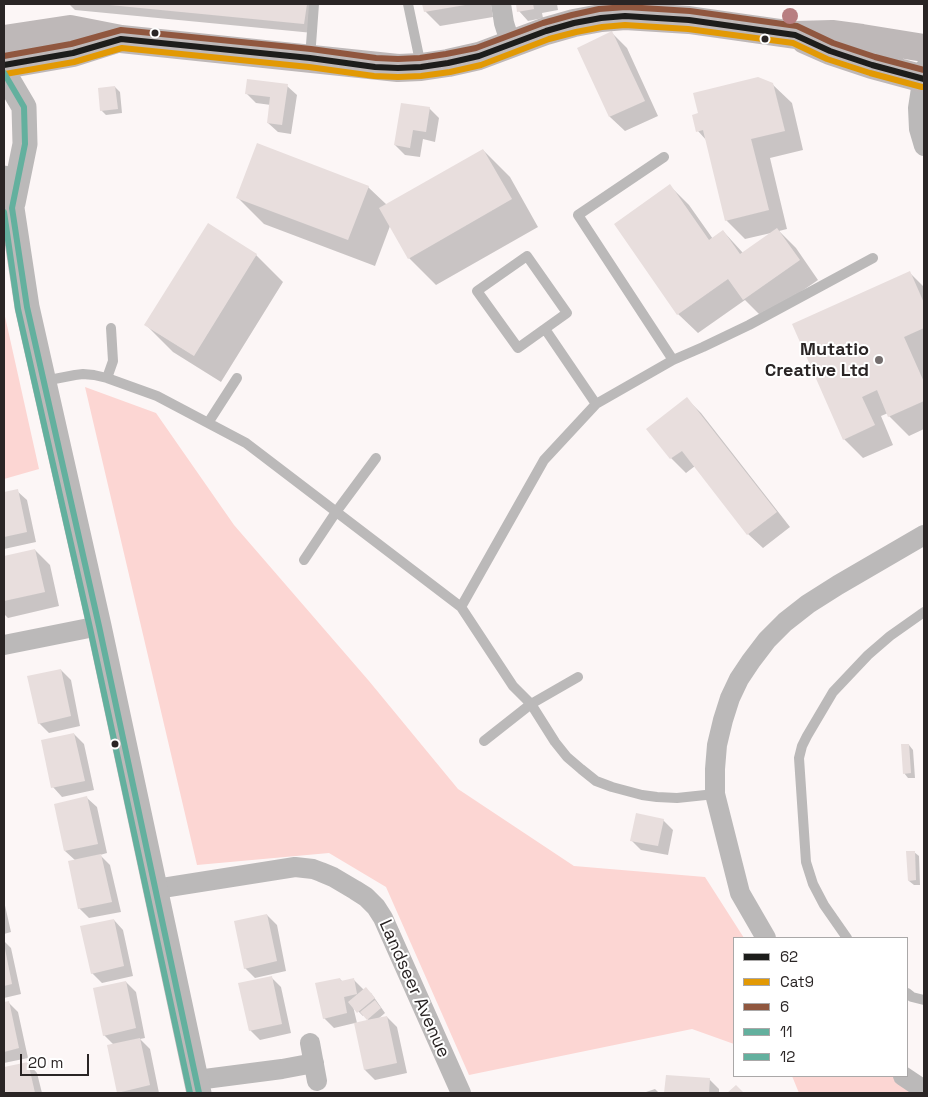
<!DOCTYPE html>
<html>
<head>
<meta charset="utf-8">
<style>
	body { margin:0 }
	#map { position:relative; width:928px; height:1097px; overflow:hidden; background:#fcf6f6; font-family:"Space Grotesk",sans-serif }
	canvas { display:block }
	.frame { position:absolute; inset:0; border:5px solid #2a2525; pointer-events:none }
	.legend { position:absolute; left:733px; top:937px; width:175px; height:140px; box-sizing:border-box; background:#fff; border:1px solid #aaa8a8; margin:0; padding:6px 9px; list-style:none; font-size:15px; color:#2a2525 }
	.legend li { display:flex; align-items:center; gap:10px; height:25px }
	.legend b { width:25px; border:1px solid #aaa8a8 }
	.scale { position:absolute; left:20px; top:1054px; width:69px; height:22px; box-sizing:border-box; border:2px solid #2a2525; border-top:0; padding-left:6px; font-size:15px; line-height:18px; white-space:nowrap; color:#2a2525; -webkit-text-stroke:4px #fff; paint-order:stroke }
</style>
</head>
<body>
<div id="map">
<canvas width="928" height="1097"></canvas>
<div class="frame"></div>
<ul class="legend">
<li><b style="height:6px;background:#1d1d1b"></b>62</li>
<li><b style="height:6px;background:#e29904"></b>Cat9</li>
<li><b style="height:6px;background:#90573f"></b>6</li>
<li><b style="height:6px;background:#63b09e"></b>11</li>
<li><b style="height:6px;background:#63b09e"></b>12</li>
</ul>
<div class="scale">20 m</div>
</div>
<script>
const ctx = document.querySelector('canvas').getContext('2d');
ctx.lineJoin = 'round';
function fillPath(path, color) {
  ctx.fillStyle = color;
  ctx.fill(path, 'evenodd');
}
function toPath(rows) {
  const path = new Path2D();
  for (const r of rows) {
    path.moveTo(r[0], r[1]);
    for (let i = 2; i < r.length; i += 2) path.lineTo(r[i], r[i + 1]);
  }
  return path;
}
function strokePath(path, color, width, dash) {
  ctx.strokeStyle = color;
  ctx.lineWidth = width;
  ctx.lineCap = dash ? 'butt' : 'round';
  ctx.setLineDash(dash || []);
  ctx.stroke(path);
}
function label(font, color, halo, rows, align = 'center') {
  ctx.font = font + ' "Space Grotesk",sans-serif';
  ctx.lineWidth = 4;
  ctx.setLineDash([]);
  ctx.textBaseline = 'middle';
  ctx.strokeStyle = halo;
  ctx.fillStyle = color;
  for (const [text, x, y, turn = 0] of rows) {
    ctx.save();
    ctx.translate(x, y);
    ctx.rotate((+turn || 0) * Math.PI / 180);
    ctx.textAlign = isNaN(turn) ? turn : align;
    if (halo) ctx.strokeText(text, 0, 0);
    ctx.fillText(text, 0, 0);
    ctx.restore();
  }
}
const green = toPath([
	[4,312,39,469,4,479],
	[85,387,156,413,234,525,369,681,458,789,574,866,705,877,744,938,734,938,734,1044,692,1029,469,1075,386,887,329,853,197,865],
	[792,1076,906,1076,924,1093,799,1093]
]);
const shadow = toPath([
	[69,4,317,4,313,33,75,10],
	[424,4,491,4,493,17,440,26,425,11],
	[517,4,557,4,558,10,542,13,543,18,528,21,519,11],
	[612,33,627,48,658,116,625,131,610,117,579,49],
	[772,84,792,103,803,150,770,158,787,229,779,231,796,248,818,280,763,318,745,300,698,333,678,314,616,224,670,186,689,205,713,239,723,231,743,253,771,233,745,239,726,220,707,141,698,131],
	[287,86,297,95,291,134,278,132,268,123,271,105,256,103,246,93],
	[115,87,120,92,122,113,106,115,101,110],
	[429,108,439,118,435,142,423,139,420,157,405,155,395,145],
	[483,150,510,177,538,227,436,285,409,258,390,226,375,266,264,224,237,197,368,187,387,205],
	[256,255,283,282,221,382,173,352,146,325],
	[910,273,924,287,924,356,923,357,924,360,924,429,909,436,889,416,888,413,881,416,893,445,863,458,844,439],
	[687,399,701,413,790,527,763,548,748,534,695,466,686,473,671,458,648,429],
	[17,491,27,500,36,542,4,549,4,494],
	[35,550,50,565,59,606,8,618,4,614,4,557],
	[61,670,71,680,80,726,49,733,39,723],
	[74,734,84,744,94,790,62,797,53,787],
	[909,745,913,750,915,778,908,778,904,773],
	[87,798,97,807,107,853,100,855,110,865,121,912,89,918,79,908,76,861,65,851],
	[663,820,673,830,668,855,641,850,631,840],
	[914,852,919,856,920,885,914,885,909,881],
	[4,901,11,932,4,934],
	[267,915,277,925,286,971,255,978,245,968],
	[114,920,123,930,133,976,102,983,92,973],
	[4,941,11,948,21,994,4,998],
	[271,977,281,987,291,1033,260,1040,250,1030],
	[340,979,343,982,354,980,364,990,371,993,385,1013,378,1019,387,1017,397,1027,407,1073,375,1080,365,1070,355,1023,334,1028,324,1018],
	[353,1006,363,1016,364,1015,369,1021,357,1023],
	[126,982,136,992,145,1038,140,1039,150,1049,159,1093,120,1093,118,1092,114,1045,104,1035],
	[8,1002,18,1012,28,1058,4,1063,4,1003],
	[28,1063,37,1073,42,1093,4,1093,4,1068],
	[667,1076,709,1079,719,1089,719,1093,666,1093],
	[655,1089,659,1093,643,1093]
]);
const building = toPath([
	[110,4,307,4,304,24,110,5],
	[422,4,465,4,465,5,424,12],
	[516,4,533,4,534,9,517,12],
	[612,31,645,101,609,117,577,48],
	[758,77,773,83,785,131,751,139,769,210,725,221,703,130,696,132,692,115,698,113,693,93],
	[247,79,288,84,282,125,267,123,270,97,245,94],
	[115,86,118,109,100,111,98,88],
	[401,103,430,107,426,132,413,130,410,148,394,145],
	[257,143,369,186,348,240,236,198],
	[483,149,512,199,408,259,379,208],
	[670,184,709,240,723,230,740,254,777,228,800,260,743,300,728,279,677,315,614,224],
	[208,223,257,254,194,356,144,325],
	[910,271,924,303,924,328,904,337,924,382,924,401,888,417,877,390,862,397,875,425,843,440,792,324],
	[687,397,777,512,747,535,682,451,670,459,646,429],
	[18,489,27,532,4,537,4,492],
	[35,549,45,592,4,601,4,556],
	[61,669,71,716,38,724,27,676],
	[74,733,85,781,51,788,41,740],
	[901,744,909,744,911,773,903,774],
	[87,796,98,844,64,851,54,804],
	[636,813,664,819,658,846,630,841],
	[906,851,915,851,916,880,908,881],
	[101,854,112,902,78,909,68,861],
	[267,914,277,961,244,969,234,921],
	[114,919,124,966,91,974,80,926],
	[5,949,12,984,4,986,4,950],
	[272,976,282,1024,249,1031,238,983],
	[340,978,341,981,354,978,357,994,344,997,347,1013,323,1019,315,983],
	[126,981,136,1028,103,1036,93,988],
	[366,987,375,998,357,1013,348,1002],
	[375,1000,381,1008,367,1020,387,1016,397,1063,364,1070,354,1023,367,1020,360,1012],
	[9,1001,19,1048,4,1052,4,1002],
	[140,1038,150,1085,117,1093,107,1045],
	[28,1062,35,1093,4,1093,4,1067],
	[666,1075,710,1078,709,1093,664,1093],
	[736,1085,744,1093,727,1093]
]);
const service = toPath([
	[408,4,421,66],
	[310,58,314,4],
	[664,157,578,215,673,360],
	[527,256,567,313,518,348,477,291,527,256],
	[545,329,596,404],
	[107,378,113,361,111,328],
	[44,381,75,375,83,374,94,375,107,378,157,396,246,443,461,607,513,686,531,704,555,742,567,757,581,769,596,781,612,787,642,795,657,797,677,798,715,794],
	[208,423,237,378],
	[304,560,336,512,376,458],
	[461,607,544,460,596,404,673,360,703,347,749,325,873,258],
	[484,741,531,704,578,677],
	[847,938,824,905,813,884,806,862,799,758,802,746,807,736,833,692,868,655,890,636,924,612],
	[907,993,912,997,924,1000]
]);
const minor = toPath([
	[501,4,504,23,511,45],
	[924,69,918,108,919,129,924,146],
	[4,645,99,626],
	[156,889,295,867,313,869,321,872,333,877,355,890,366,897,376,907,383,918,461,1093],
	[766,938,740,893,715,794,715,769,717,745,723,720,730,698,739,679,751,661,767,640,785,622,808,604,838,585,924,535],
	[310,1043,317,1081],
	[903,1076,924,1090],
	[197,1080,282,1069,314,1063]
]);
const tertiary = toPath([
	[4,73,24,107,25,144,13,203],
	[4,178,12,208,27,307,99,626,199,1093]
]);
const trunk = toPath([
	[4,39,70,29,121,39,398,68,421,67,448,63,479,56,546,31,574,23,601,18,625,16,689,20,795,35,832,34,862,38,924,48],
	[805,40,830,51,872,65,924,79],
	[4,65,73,53,114,40]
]);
const bus1 = toPath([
	[4,65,73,53,121,39,310,58,375,67,398,68,421,67,448,63,479,56,546,31,574,23,601,18,625,16,689,20,795,35,830,51,872,65,924,79]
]);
const bus2 = toPath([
	[5,74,74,62,122,48,309,67,374,76,398,77,421,76,450,72,481,65,549,39,576,32,602,27,625,25,688,29,793,43,827,59,870,73,922,87]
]);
const bus3 = toPath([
	[4,56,71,44,121,30,311,49,376,58,398,59,420,58,446,54,476,48,543,23,572,15,599,9,626,7,690,11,797,26,833,43,875,57,924,70]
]);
const bus4 = toPath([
	[4,73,24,107,25,144,12,208,27,307,99,626,199,1093]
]);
const bus5 = toPath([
	[4,212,18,309,90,628,190,1093]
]);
const trees = [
	[790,16]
];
const markers = [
	[155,33,4.5,"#2a2525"],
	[765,39,4.5,"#2a2525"],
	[879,360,5,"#746e6e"],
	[115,744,4.5,"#2a2525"]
];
const poiNames = [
	["Mutatio",869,350],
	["Creative Ltd",869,371]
];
const streetNames = [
	["Landseer Avenue",414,989,66]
];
fillPath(green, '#fcd6d3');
fillPath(shadow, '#0003');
fillPath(building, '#e8dedd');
strokePath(service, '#bbb9b9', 10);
strokePath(minor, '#bbb9b9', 20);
strokePath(tertiary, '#bbb9b9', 25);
strokePath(trunk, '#beb8b8', 28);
strokePath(bus1, '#1d1d1b', 6);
strokePath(bus2, '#e29904', 6);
strokePath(bus3, '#90573f', 6);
strokePath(bus4, '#63b09e', 6);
strokePath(bus5, '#63b09e', 6);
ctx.fillStyle = '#b87e81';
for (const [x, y] of trees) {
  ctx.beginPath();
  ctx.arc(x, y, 8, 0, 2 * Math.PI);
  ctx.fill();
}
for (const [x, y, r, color] of markers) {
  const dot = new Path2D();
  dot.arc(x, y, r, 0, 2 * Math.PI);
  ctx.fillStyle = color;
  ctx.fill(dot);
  strokePath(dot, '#fff', 2);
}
label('bold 18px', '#2a2525', '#fff', poiNames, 'right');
label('18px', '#2a2525', '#fff', streetNames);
</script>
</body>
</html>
